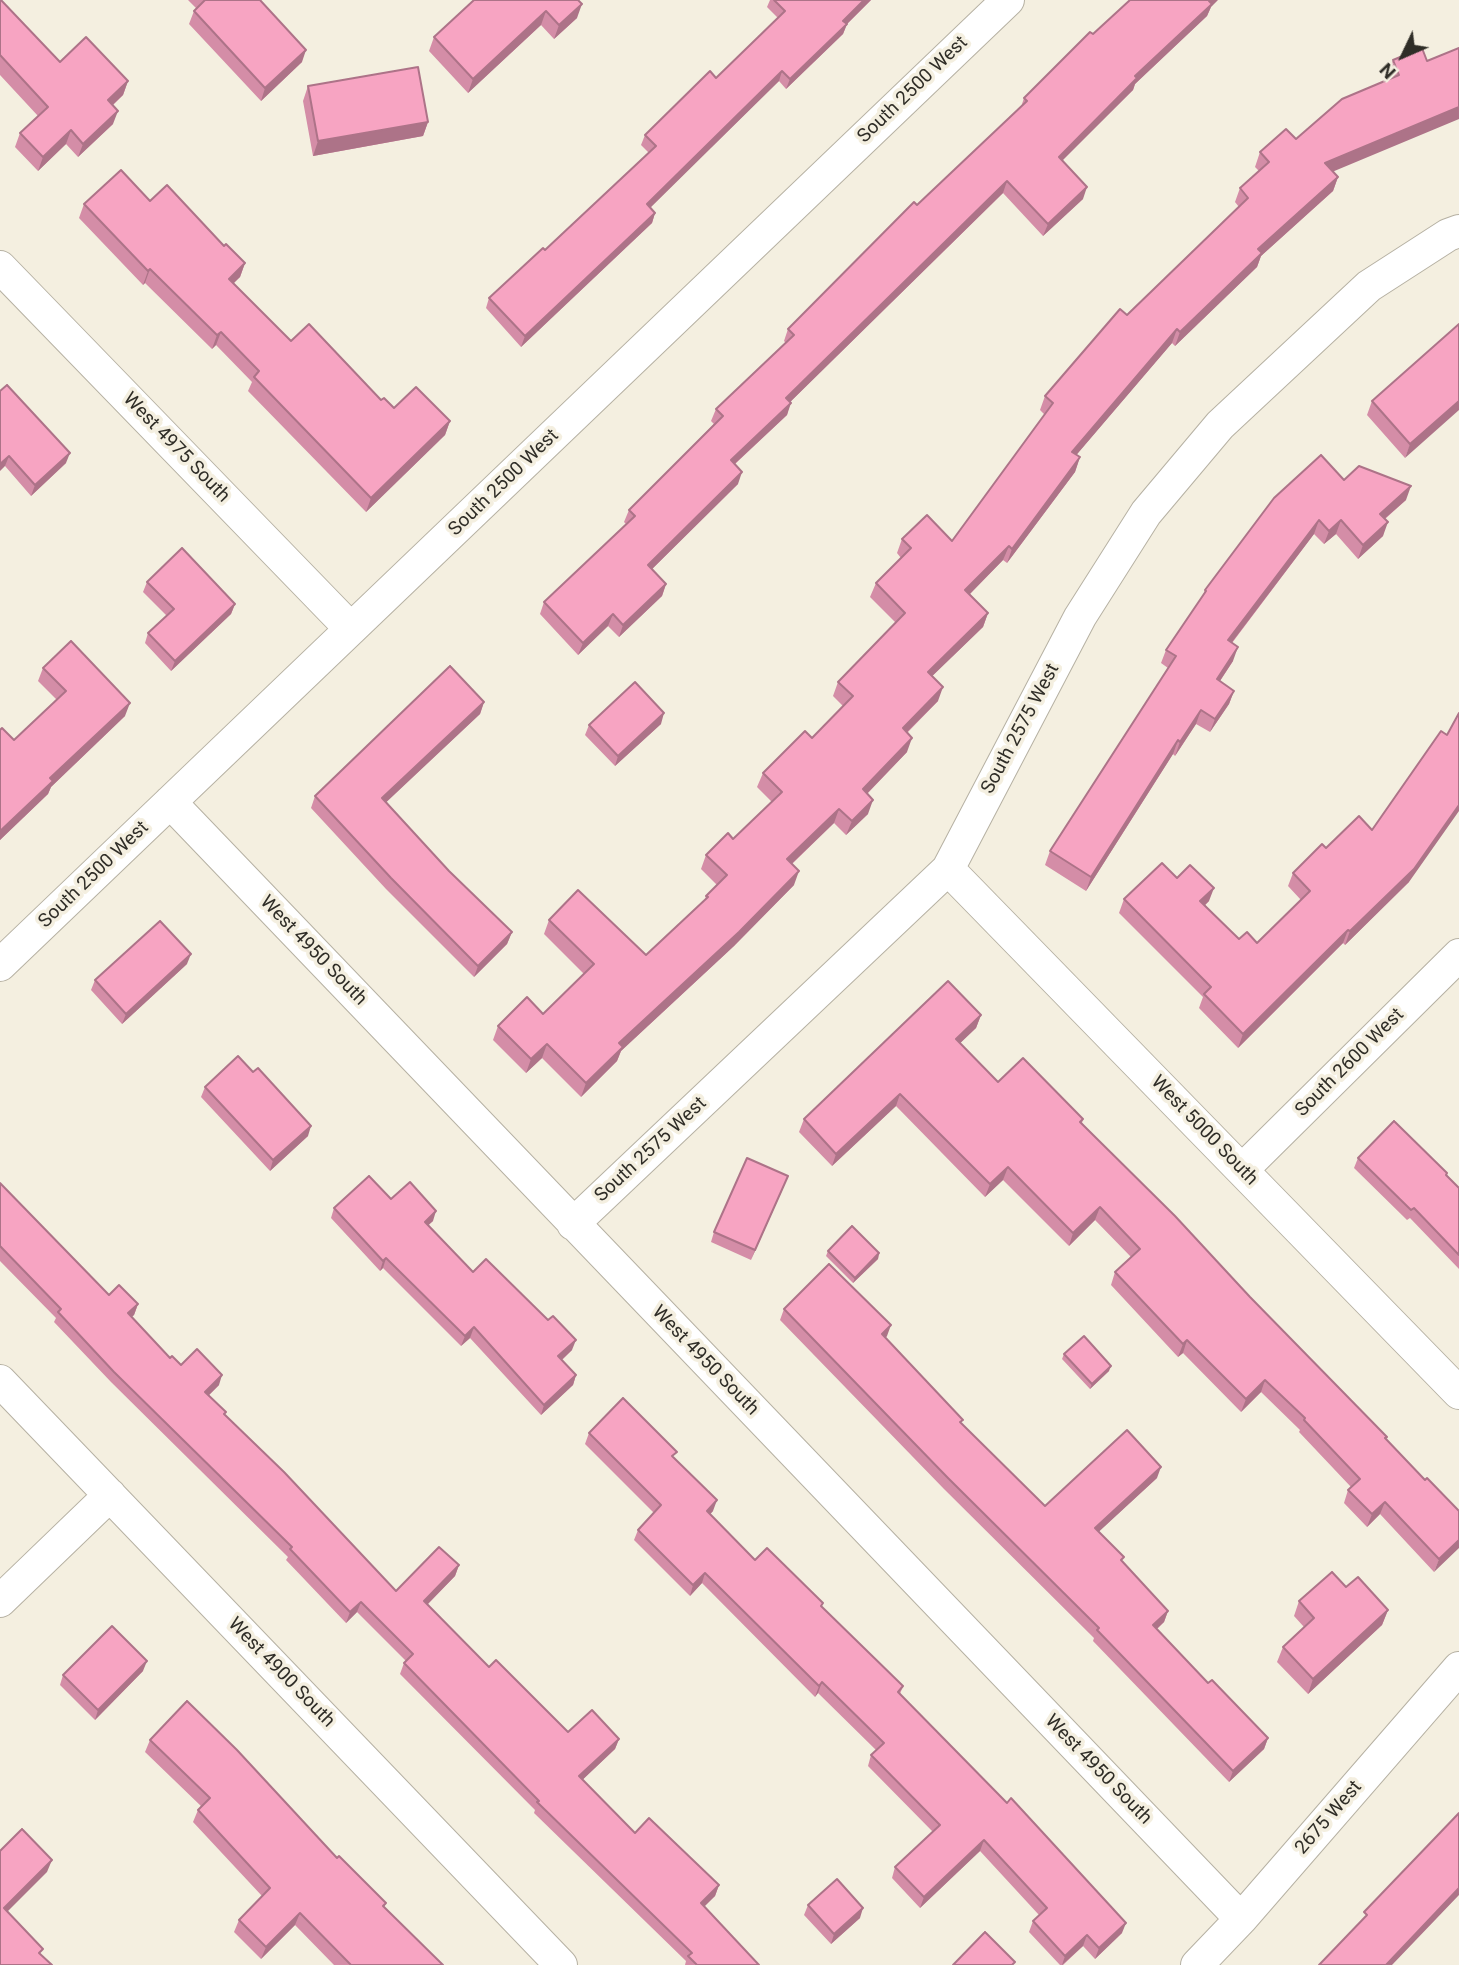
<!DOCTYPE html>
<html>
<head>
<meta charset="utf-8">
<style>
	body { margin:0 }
	#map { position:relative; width:1459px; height:1965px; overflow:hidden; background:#f4efe0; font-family:Roboto,sans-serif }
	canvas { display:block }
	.north { position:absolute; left:1368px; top:21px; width:70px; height:70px; -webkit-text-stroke:5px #f4efe0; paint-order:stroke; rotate:226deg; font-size:19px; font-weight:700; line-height:28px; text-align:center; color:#2f2d27 }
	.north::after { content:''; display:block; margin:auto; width:24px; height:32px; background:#2f2d27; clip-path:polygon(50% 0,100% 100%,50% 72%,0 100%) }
</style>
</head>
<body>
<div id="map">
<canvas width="1459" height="1965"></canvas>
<div class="north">N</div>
</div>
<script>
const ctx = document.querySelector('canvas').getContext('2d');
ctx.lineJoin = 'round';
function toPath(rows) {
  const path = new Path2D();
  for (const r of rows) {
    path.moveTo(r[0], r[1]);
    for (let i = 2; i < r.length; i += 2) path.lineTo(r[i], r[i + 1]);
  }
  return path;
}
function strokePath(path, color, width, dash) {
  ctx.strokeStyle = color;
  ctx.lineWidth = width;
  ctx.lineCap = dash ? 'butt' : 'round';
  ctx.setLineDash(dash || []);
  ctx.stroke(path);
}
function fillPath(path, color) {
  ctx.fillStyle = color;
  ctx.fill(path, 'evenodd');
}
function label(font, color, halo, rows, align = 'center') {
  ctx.font = font + ' Roboto,sans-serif';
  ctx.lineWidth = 7;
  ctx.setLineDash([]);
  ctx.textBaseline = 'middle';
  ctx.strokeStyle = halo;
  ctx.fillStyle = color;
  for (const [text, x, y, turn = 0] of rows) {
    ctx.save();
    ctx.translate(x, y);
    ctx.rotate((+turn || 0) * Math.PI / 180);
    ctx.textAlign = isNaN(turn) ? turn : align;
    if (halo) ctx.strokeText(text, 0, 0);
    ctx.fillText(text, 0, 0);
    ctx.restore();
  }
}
const minor = toPath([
	[0,267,351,629],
	[170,802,1241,1919],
	[948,869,1459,1393],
	[0,965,1008,0],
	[1242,1170,1459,955],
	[573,1224,948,869,1080,617,1146,513,1220,425,1369,286,1448,235,1459,231],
	[0,1381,561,1965],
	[0,1601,110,1495],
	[1197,1965,1241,1919,1459,1668]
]);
const wall = toPath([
	[0,0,60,62,128,81,123,95,113,105,113,124,78,157,66,144,38,171,15,147,20,133,38,116,0,75],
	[188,0,260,0,302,62,261,101,189,24,194,11,197,9],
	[578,0,577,18,554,39,541,25,468,93,429,51,434,37],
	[770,0,871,0,847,24,843,34,786,89,779,81,650,207,655,213,652,223,521,347,486,308,489,298,545,250,649,153,641,145,645,135,716,78,778,18,767,7],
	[1211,7,1207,16,1135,84,1133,90,1062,160,1083,199,1043,236,1003,193,790,402,787,415,735,464,738,484,652,569,666,584,662,596,619,637,608,626,578,655,540,614,544,602,626,524,624,522,629,510,714,424,711,421,716,409,786,343,784,341,788,329,1021,107,1024,98,1093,34],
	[1422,48,1333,171,1338,177,1333,191,1261,256,1257,267,1175,346,1172,343,1076,455,1080,457,1075,472,1007,563,1003,560,970,594,988,613,983,627,932,676,938,701,907,733,907,752,867,794,868,814,846,835,834,823,792,864,794,885,734,946,621,1051,617,1061,581,1097,542,1058,526,1073,493,1040,498,1026,543,1014,584,974,544,934,549,920,646,955,705,900,706,896,717,885,701,869,706,855,733,839,772,802,757,787,763,773,812,738,843,706,833,696,838,682,896,623,870,597,876,583,901,558,897,553,902,539,952,541,1045,415,1040,410,1045,396,1239,207,1235,202,1240,188,1259,171,1255,167,1260,152,1296,139,1390,79,1388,74,1393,60],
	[308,86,428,122,423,136,313,156,303,101],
	[150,201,224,246,245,263,240,277,233,283,291,341,394,408,450,421,445,435,366,512,248,391,252,382,216,345,212,349,145,283,143,285,79,218,84,204],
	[1459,324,1405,458,1367,415,1372,401],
	[0,391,66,463,31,496,5,466],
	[1344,480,1406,500,1385,519,1383,536,1358,559,1336,534,1324,544,1314,534,1232,643,1233,661,1220,681,1234,691,1229,704,1210,732,1196,724,1175,756,1173,754,1086,891,1045,865,1050,851,1168,668,1161,663,1166,650,1202,598,1205,590],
	[147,582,235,604,231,614,171,671,145,643,148,633,167,616,143,592],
	[43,668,125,716,51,787,48,794,0,840,0,730,14,740,57,700,38,681],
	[484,702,480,714,386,802,449,871,512,932,507,944,474,977,386,889,311,808,315,796],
	[661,724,615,766,585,735,589,725],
	[1326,848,1409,882,1345,945,1343,943,1238,1048,1199,1008,1203,997,1119,913,1124,899,1177,878,1209,901,1205,905,1239,939,1257,943,1301,900,1288,886,1293,873],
	[187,964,122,1024,91,990,95,980],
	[981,1015,976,1028,960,1043,998,1082,1083,1119,1082,1123,1425,1480,1459,1511,1434,1572,1380,1514,1367,1527,1344,1503,1348,1490,1351,1487,1299,1432,1300,1430,1261,1392,1241,1412,1183,1353,1178,1357,1111,1285,1115,1272,1131,1257,1095,1220,1069,1246,1003,1180,985,1197,896,1106,832,1166,799,1132,804,1119],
	[205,1087,308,1136,270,1171,201,1097],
	[1358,1158,1447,1173,1447,1175,1459,1188,1459,1269,1410,1218,1407,1220,1354,1168],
	[0,1183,109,1295,138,1304,134,1315,131,1317,170,1358,219,1385,209,1395,225,1415,396,1591,459,1565,455,1576,427,1605,489,1667,568,1732,619,1739,615,1749,582,1780,635,1833,719,1885,715,1896,704,1906,759,1965,685,1965,686,1961,534,1813,535,1810,400,1674,404,1663,406,1661,357,1612,346,1623,286,1560,288,1557,111,1382,54,1322,56,1318,0,1261],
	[784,1186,751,1260,711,1242,714,1232],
	[391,1199,433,1221,428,1225,473,1272,572,1350,562,1360,576,1375,573,1385,541,1415,470,1338,461,1346,383,1268,380,1271,331,1218,334,1208],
	[828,1251,879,1253,878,1259,853,1283,826,1256],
	[784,1309,887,1336,885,1338,962,1424,1045,1506,1157,1478,1098,1532,1123,1562,1168,1611,1164,1622,1157,1629,1208,1683,1268,1738,1264,1749,1229,1782,1093,1641,1094,1638,944,1489,780,1320],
	[1064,1354,1109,1371,1090,1389,1062,1359],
	[589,1433,674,1458,713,1511,710,1514,755,1560,822,1607,903,1686,900,1694,1122,1933,1095,1959,1083,1946,1063,1965,1060,1965,1029,1932,1033,1921,1039,1915,980,1851,920,1908,892,1878,895,1867,933,1832,868,1766,871,1755,876,1750,818,1693,815,1697,702,1583,690,1596,634,1540,638,1530,654,1513,585,1444],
	[1346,1587,1388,1610,1382,1625,1308,1694,1277,1662,1283,1647,1304,1627,1294,1616,1299,1601],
	[143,1671,95,1720,60,1685,63,1675],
	[150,1740,337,1858,386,1903,384,1908,443,1965,334,1965,295,1925,261,1959,234,1932,239,1920,262,1896,193,1822,198,1810,202,1807,145,1752],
	[808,1905,860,1918,831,1944,804,1915]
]);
const shadedWall = toPath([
	[864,0,871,0,840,31,843,21],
	[1210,0,1218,0,1211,7,1207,16,1135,84,1133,90,1054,169,1059,157,1135,76],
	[582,4,577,18,554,39,559,25],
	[546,11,541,25,468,93,473,79],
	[847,24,843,34,786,89,790,79],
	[306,50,302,62,261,101,265,88],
	[782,71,779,81,644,214,647,204],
	[128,81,123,95,103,114,108,100],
	[1459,107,1459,119,1320,177,1325,163],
	[118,111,113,124,78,157,83,144],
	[428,122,423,136,313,156,318,141],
	[71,130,66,144,38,171,43,157],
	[1338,177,1333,191,1261,256,1257,267,1175,346,1180,332,1258,249],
	[1007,181,1003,193,782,410,786,398],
	[1087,187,1083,199,1043,236,1048,224],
	[655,213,652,223,521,347,525,336],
	[245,263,240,277,224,293,229,279],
	[150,269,145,283,143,285,148,271],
	[1177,329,1172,343,1067,466,1072,452],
	[221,332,216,345,212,349,217,335],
	[1459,401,1459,410,1405,458,1410,444],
	[791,403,787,415,726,472,731,460],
	[450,421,445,435,366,512,371,498],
	[70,453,66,463,31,496,35,485],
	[9,456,5,466,0,471,0,464],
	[1080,457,1075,472,1007,563,1012,549],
	[742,472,738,484,644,577,648,565],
	[1411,486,1406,500,1375,527,1380,514],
	[1319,520,1314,534,1223,654,1228,640],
	[1341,520,1336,534,1324,544,1329,531],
	[1388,522,1383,536,1358,559,1363,545],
	[1009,546,1003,560,960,604,965,590],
	[666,584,662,596,619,637,623,625],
	[235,604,231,614,171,671,175,661],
	[988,613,983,627,922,686,928,672],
	[613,614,608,626,578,655,583,643],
	[1238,647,1233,661,1212,693,1217,679],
	[943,687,938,701,897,742,903,728],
	[1234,691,1229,704,1210,732,1215,719],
	[484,702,480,714,378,810,382,798],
	[130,703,125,716,51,787,48,794,0,840,0,831,50,778],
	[1201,710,1196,724,1175,756,1180,742],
	[664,713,661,724,615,766,618,756],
	[912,738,907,752,857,804,863,789],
	[1178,740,1173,754,1086,891,1091,877],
	[873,800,868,814,846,835,852,821],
	[1459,805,1459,811,1409,882,1345,945,1350,931],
	[839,809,834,823,782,873,787,859],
	[799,871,794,885,734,946,621,1051,617,1061,581,1097,586,1083,619,1043],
	[1214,888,1209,901,1196,914,1200,901],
	[1348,930,1343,943,1238,1048,1243,1034],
	[512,932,507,944,474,977,478,966],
	[191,954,187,964,122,1024,126,1014],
	[981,1015,976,1028,952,1051,956,1039],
	[547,1044,542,1058,526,1073,531,1059],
	[900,1094,896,1106,832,1166,836,1154],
	[311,1126,308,1136,270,1171,273,1160],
	[1008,1167,1003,1180,985,1197,990,1184],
	[788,1176,784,1186,751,1260,755,1250],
	[1100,1207,1095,1220,1069,1246,1073,1233],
	[436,1211,433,1221,421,1232,425,1222],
	[879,1253,878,1259,853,1283,855,1278],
	[386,1258,383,1268,380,1271,383,1261],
	[138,1304,134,1315,124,1324,128,1313],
	[891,1325,887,1336,878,1345,882,1334],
	[474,1327,470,1338,461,1346,465,1336],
	[576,1340,572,1350,555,1366,558,1356],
	[1187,1340,1183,1353,1178,1357,1183,1344],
	[1111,1366,1109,1371,1090,1389,1092,1384],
	[222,1375,219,1385,202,1402,205,1392],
	[576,1375,573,1385,541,1415,544,1405],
	[1265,1380,1261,1392,1241,1412,1246,1399],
	[1161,1467,1157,1478,1091,1539,1095,1528],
	[717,1500,713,1511,703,1522,707,1511],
	[1385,1502,1380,1514,1367,1527,1372,1514],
	[1459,1540,1459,1548,1434,1572,1439,1559],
	[459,1565,455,1576,420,1612,424,1601],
	[705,1573,702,1583,690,1596,693,1585],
	[361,1602,357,1612,346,1623,350,1612],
	[1388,1610,1382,1625,1308,1694,1313,1679],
	[1168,1611,1164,1622,1149,1636,1153,1625],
	[147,1661,143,1671,95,1720,98,1710],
	[822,1682,818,1693,815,1697,819,1686],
	[1268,1738,1264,1749,1229,1782,1233,1771],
	[619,1739,615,1749,575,1787,579,1776],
	[984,1840,980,1851,920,1908,924,1897],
	[52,1860,47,1872,0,1919,4,1908],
	[719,1885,715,1896,697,1914,701,1903],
	[1459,1888,1459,1895,1392,1965,1386,1965],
	[863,1908,860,1918,831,1944,834,1934],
	[300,1913,295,1925,261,1959,266,1947],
	[1126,1923,1122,1933,1095,1959,1099,1948],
	[1087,1935,1083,1946,1062,1965,1065,1956]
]);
const building = toPath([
	[0,0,1,0,60,62,86,37,128,81,108,100,118,111,83,144,71,130,43,157,20,133,48,107,0,55,0,0],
	[205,0,260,0,306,50,265,88,194,11,205,0],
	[474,0,578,0,582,4,559,25,546,11,473,79,434,37,474,0],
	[774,0,864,0,843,21,847,24,790,79,782,71,647,204,655,213,525,336,489,298,543,248,545,250,656,146,645,135,710,71,716,78,785,11,774,0],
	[1130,0,1210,0,1209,1,1212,4,1135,76,1137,78,1059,157,1087,187,1048,224,1007,181,786,398,791,403,731,460,742,472,648,565,666,584,623,625,613,614,583,643,544,602,635,516,629,510,723,416,716,409,794,335,788,329,914,202,917,205,1027,101,1024,98,1090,32,1093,34,1130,0],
	[1422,48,1427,61,1459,48,1459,107,1325,163,1338,177,1258,249,1262,253,1180,332,1177,329,1072,452,1080,457,1012,549,1009,546,965,590,988,613,928,672,943,687,903,728,912,738,863,789,873,800,852,821,839,809,787,859,799,871,739,932,619,1043,623,1047,586,1083,547,1044,531,1059,498,1026,527,997,543,1014,594,964,549,920,578,890,646,955,708,897,706,896,727,875,706,855,728,833,733,839,782,792,763,773,805,731,812,738,853,696,838,682,905,613,876,583,911,548,902,539,927,515,952,541,1053,403,1045,396,1120,309,1127,315,1248,198,1240,188,1269,162,1260,152,1286,129,1296,139,1342,99,1399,75,1393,60,1422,48],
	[418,67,428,122,318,141,308,86,418,67],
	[121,170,150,201,167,185,224,246,226,244,245,263,229,279,291,341,309,324,381,400,384,398,394,408,416,387,450,421,371,498,254,377,259,371,221,332,217,335,150,269,148,271,84,204,121,170],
	[1459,324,1459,401,1410,444,1372,401,1459,324],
	[7,385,70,453,35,485,9,456,0,464,0,391,7,385],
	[1321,455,1344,480,1359,466,1411,486,1380,514,1388,522,1363,545,1341,520,1329,531,1319,520,1228,640,1238,647,1217,679,1234,691,1215,719,1201,710,1180,742,1178,740,1091,877,1050,851,1176,656,1166,650,1206,591,1205,590,1274,498,1321,455],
	[182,548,235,604,175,661,148,633,174,609,147,582,182,548],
	[71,641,130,703,50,778,53,781,0,831,0,730,2,728,14,740,66,691,43,668,71,641],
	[450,666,484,702,382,798,449,871,512,932,478,966,391,878,315,796,450,666],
	[635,682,664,713,618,756,589,725,635,682],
	[1459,713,1459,805,1414,869,1350,931,1348,930,1243,1034,1204,994,1211,987,1124,899,1162,863,1177,878,1190,865,1214,888,1200,901,1239,939,1247,932,1257,943,1310,891,1293,873,1322,844,1326,848,1359,816,1372,830,1441,731,1447,735,1459,713],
	[160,921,191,954,126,1014,95,980,160,921],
	[948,981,981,1015,956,1039,998,1082,1023,1058,1083,1119,1080,1122,1175,1216,1250,1297,1387,1437,1385,1438,1425,1480,1427,1478,1459,1511,1459,1540,1439,1559,1385,1502,1372,1514,1348,1490,1360,1479,1304,1420,1305,1418,1265,1380,1246,1399,1187,1340,1183,1344,1115,1272,1140,1249,1100,1207,1073,1233,1008,1167,990,1184,900,1094,836,1154,804,1119,948,981],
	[238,1056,253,1072,258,1068,311,1126,273,1160,205,1087,238,1056],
	[1394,1121,1447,1173,1446,1175,1459,1188,1459,1255,1414,1208,1411,1210,1358,1158,1394,1121],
	[747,1158,788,1176,755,1250,714,1232,747,1158],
	[369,1176,391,1199,410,1182,436,1211,425,1222,473,1272,486,1259,548,1320,553,1316,576,1340,558,1356,576,1375,544,1405,474,1327,465,1336,386,1258,383,1261,334,1208,369,1176],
	[0,1183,109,1295,119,1285,138,1304,128,1313,170,1358,172,1356,181,1365,197,1349,222,1375,205,1392,226,1412,224,1414,284,1472,396,1591,439,1547,459,1565,424,1601,489,1667,496,1660,568,1732,592,1710,619,1739,579,1776,635,1833,649,1818,719,1885,701,1903,759,1965,697,1965,688,1956,692,1953,537,1802,539,1801,404,1663,413,1654,361,1602,350,1612,290,1549,292,1547,114,1372,58,1312,61,1309,0,1246,0,1183],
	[852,1226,879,1253,855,1278,828,1251,852,1226],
	[829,1264,891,1325,882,1334,963,1420,960,1422,1045,1506,1127,1430,1161,1467,1095,1528,1124,1557,1121,1560,1168,1611,1153,1625,1208,1683,1212,1680,1268,1738,1233,1771,1097,1630,1099,1628,948,1478,784,1309,829,1264],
	[1084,1336,1111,1366,1092,1384,1064,1354,1084,1336],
	[623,1398,677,1452,672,1456,717,1500,707,1511,755,1560,767,1548,823,1603,821,1606,903,1686,898,1692,1007,1803,1011,1798,1126,1923,1099,1948,1087,1935,1065,1956,1033,1921,1047,1908,984,1840,924,1897,895,1867,940,1825,871,1755,884,1743,822,1682,819,1686,705,1573,693,1585,638,1530,661,1505,589,1433,623,1398],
	[1332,1572,1346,1587,1358,1577,1388,1610,1313,1679,1283,1647,1314,1618,1299,1601,1332,1572],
	[112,1626,147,1661,98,1710,63,1675,112,1626],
	[187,1701,237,1750,337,1858,339,1856,386,1903,383,1906,443,1965,351,1965,300,1913,266,1947,239,1920,270,1888,198,1810,210,1798,150,1740,187,1701],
	[1459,1813,1459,1888,1386,1965,1319,1965,1367,1915,1364,1912,1459,1813],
	[22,1829,52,1860,4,1908,43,1949,39,1953,52,1965,0,1965,0,1851,22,1829],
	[837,1879,863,1908,834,1934,808,1905,837,1879],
	[985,1932,1015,1962,1012,1965,953,1965,985,1932]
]);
const streetNames = [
	["South 2500 West",913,90,-44],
	["West 4975 South",176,448,46],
	["South 2500 West",504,483,-44],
	["South 2575 West",1021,729,-62],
	["South 2500 West",94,875,-44],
	["West 4950 South",313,951,46],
	["South 2600 West",1350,1063,-45],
	["West 5000 South",1204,1131,46],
	["South 2575 West",651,1150,-43],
	["West 4950 South",705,1361,46],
	["West 4900 South",281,1673,46],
	["West 4950 South",1098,1770,46],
	["2675 West",1329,1818,-49]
];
strokePath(minor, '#b6b1a3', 34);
strokePath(minor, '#fff', 32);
fillPath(wall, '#d48da7');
fillPath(shadedWall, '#ad7388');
fillPath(building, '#f7a4c2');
strokePath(building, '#ad7388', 2);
label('19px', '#2f2d27', '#f4efe0', streetNames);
</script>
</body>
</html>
